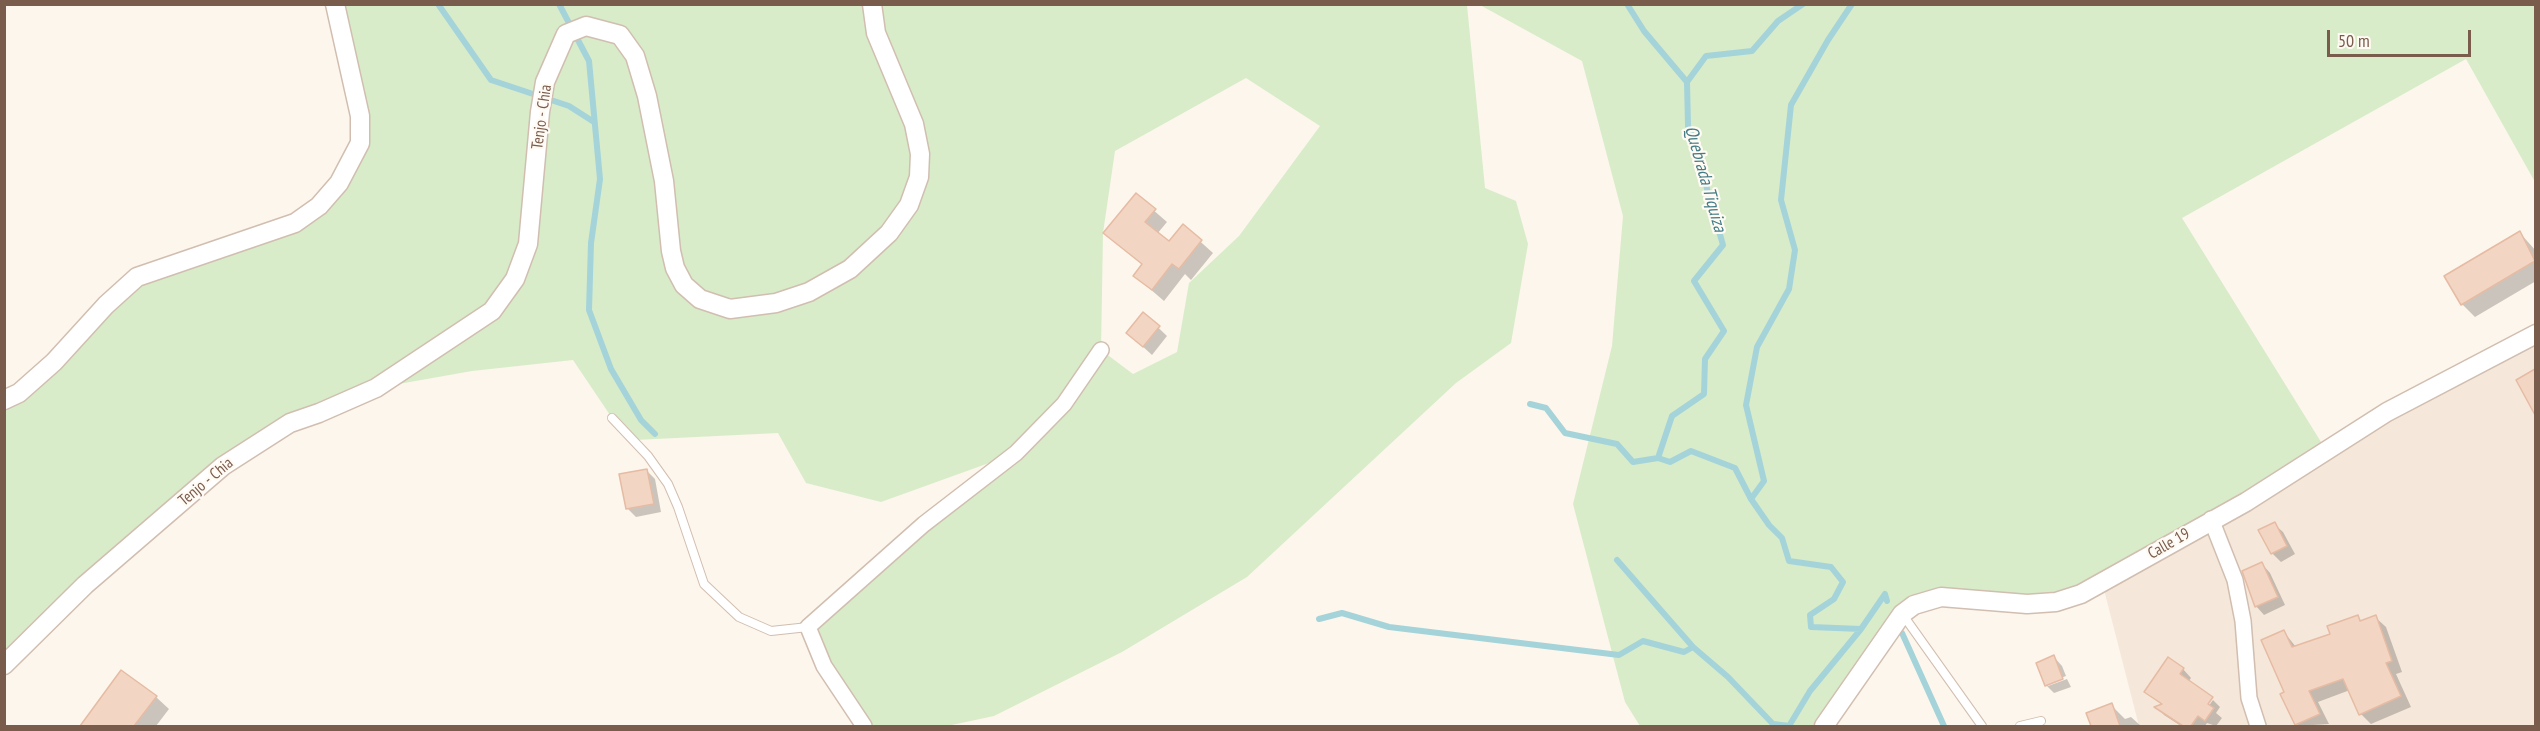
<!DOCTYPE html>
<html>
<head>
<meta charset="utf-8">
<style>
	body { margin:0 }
	#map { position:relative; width:2540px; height:731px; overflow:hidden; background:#fdf6ec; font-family:"PT Sans Narrow",sans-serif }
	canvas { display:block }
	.frame { position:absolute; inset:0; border:6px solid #7a5c4d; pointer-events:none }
	.scale { position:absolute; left:2327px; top:30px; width:144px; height:27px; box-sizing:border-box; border:3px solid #7a5c4d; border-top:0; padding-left:8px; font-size:18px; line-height:21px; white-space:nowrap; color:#7a5c4d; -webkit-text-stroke:4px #fffaf3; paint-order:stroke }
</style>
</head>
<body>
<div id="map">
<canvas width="2540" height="731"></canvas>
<div class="frame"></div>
<div class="scale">50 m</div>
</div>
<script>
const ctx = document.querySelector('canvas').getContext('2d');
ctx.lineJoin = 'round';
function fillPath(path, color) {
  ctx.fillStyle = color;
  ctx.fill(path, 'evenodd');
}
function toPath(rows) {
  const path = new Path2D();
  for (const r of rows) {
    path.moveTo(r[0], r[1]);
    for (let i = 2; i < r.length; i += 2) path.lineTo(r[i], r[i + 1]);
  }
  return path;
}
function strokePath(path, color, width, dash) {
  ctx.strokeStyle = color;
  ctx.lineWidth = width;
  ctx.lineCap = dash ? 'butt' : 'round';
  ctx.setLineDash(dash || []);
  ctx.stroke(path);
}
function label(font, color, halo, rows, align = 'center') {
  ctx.font = font + ' "PT Sans Narrow",sans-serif';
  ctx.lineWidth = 4.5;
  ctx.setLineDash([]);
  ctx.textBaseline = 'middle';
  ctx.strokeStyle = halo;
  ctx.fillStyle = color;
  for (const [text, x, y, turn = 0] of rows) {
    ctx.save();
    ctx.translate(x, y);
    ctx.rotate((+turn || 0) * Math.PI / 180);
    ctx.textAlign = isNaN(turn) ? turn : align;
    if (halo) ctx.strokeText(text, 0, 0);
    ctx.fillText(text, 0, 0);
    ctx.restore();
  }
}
const residential = toPath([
	[2535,335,2535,726,2139,726,2102,582]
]);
const green = toPath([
	[335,5,1467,5,1485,188,1516,201,1528,244,1511,343,1456,383,1247,577,1122,652,994,716,947,726,864,726,808,627,1014,454,881,502,806,483,778,433,635,440,612,418,573,360,472,371,376,388,223,466,5,665,5,400,137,277,295,223,360,143],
	[1246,78,1320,126,1239,236,1189,283,1177,352,1133,374,1101,350,1103,233,1115,151],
	[1480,5,2535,5,2535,182,2466,59,2182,218,2326,450,2081,594,1914,605,1824,726,1640,726,1625,702,1573,504,1612,346,1623,216,1582,61]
]);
const shadow = toPath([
	[1136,195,1167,222,1157,234,1169,244,1183,226,1213,253,1191,280,1185,274,1164,301,1135,276,1143,265,1105,233],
	[2520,233,2536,251,2536,281,2475,317,2462,304],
	[1144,314,1167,336,1152,355,1128,333],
	[2536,371,2536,409,2518,380],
	[647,471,655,479,661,512,636,517,627,508],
	[2274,524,2283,532,2295,554,2281,562,2272,553],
	[2262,564,2270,573,2285,605,2264,615,2256,606],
	[2357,617,2362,621,2375,617,2386,627,2402,672,2396,674,2411,707,2371,724,2361,714,2350,690,2318,702,2329,724,2298,726,2286,693,2284,632,2296,647,2332,634],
	[2054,657,2062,666,2066,676,2048,683,2048,686,2067,679,2071,687,2054,693,2046,685],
	[2183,669,2191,678,2188,682,2203,709,2205,711,2213,700,2220,707,2216,713,2222,718,2216,726,2207,723,2205,726,2181,726,2164,715,2157,707,2162,705,2146,692],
	[122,672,156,697,169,709,156,726,82,726],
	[2111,705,2125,719,2131,717,2141,726,2092,726,2087,714]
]);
const stream = toPath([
	[438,4,491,80,569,106,594,122],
	[559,4,589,61,600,179,591,243,589,310,611,369,641,420,655,434],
	[1627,4,1644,31,1687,82,1688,126,1702,160,1707,189,1723,245,1694,281,1724,331,1705,359,1704,394,1672,416,1658,458,1670,462,1691,451,1735,468,1751,499,1769,525,1782,538,1789,561,1831,567,1843,582,1834,599,1810,615,1811,627,1861,629,1885,594,1887,601],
	[1687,82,1706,56,1752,51,1778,21,1803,4],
	[1530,404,1546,408,1565,433,1617,444,1633,462,1658,458],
	[1751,499,1764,481,1746,405,1757,347,1789,289,1795,250,1781,200,1791,105,1828,40,1852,4],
	[1617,560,1693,647],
	[1319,619,1342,613,1389,627,1619,655,1643,641,1684,652,1693,647,1728,677,1773,724,1790,726],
	[1902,633,1944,726],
	[1789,726,1810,691,1861,629]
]);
const building = toPath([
	[1136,193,1156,209,1145,222,1169,241,1183,224,1202,240,1179,269,1172,264,1152,290,1133,276,1142,264,1103,233,1136,193],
	[2520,231,2535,261,2461,305,2444,276,2520,231],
	[1143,312,1160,326,1143,347,1126,333,1143,312],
	[2535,369,2535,415,2516,380,2535,369],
	[647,469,654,504,626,509,619,474,647,469],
	[2275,522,2287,546,2271,554,2258,530,2275,522],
	[2262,562,2278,597,2255,607,2242,571,2262,562],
	[2358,615,2360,621,2376,615,2392,661,2386,663,2401,696,2359,715,2343,679,2309,691,2320,714,2295,725,2280,694,2284,692,2261,640,2284,630,2292,647,2330,634,2327,626,2358,615],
	[2054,655,2063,679,2045,686,2036,663,2054,655],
	[2168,657,2184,668,2180,674,2213,697,2208,704,2214,708,2205,721,2198,716,2191,726,2183,726,2154,707,2162,704,2144,692,2168,657],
	[121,670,157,696,134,726,80,726,121,670],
	[2112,703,2120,726,2091,726,2086,713,2112,703]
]);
const service = toPath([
	[612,418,648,456,668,484,678,507,704,584,739,617,771,631,808,627],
	[1903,615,1982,726],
	[2020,726,2041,721]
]);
const minor = toPath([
	[2211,519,2235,580,2243,621,2249,698,2258,726],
	[864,726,824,666,808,627,924,524,1016,453,1064,404,1101,350]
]);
const tertiary = toPath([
	[4,400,19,393,54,362,106,305,137,277,295,223,319,206,339,183,360,143,360,116,335,4],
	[4,665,85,585,223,466,290,423,319,413,376,388,492,311,515,279,528,244,540,112,545,82,566,34,586,26,620,35,635,56,647,96,664,181,671,251,675,268,684,285,700,299,730,309,776,303,809,292,850,269,889,233,909,205,919,177,920,154,914,124,876,33,872,4],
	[1824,726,1902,614,1914,605,1941,597,2027,604,2056,602,2081,594,2246,502,2387,412,2536,334]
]);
const streetNames = [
	["Tenjo - Chia",542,117,-82],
	["Tenjo - Chia",206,482,-40],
	["Calle 19",2169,544,-30]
];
const waterNames = [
	["Quebrada Tiquiza",1705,179,74]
];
fillPath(residential, '#f5e8da');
fillPath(green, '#d8ecc9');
fillPath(shadow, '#0003');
strokePath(stream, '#a5d3da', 6);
fillPath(building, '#f3d5c3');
strokePath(building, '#e6bba3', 1.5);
strokePath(service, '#d1beb0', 10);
strokePath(minor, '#d1beb0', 18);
strokePath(tertiary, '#d1beb0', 21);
strokePath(service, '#fff', 8);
strokePath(minor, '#fff', 15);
strokePath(tertiary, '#fff', 18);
label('16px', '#7a5c4d', '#fffaf3', streetNames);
label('italic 18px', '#437c86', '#fffaf3', waterNames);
</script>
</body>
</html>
